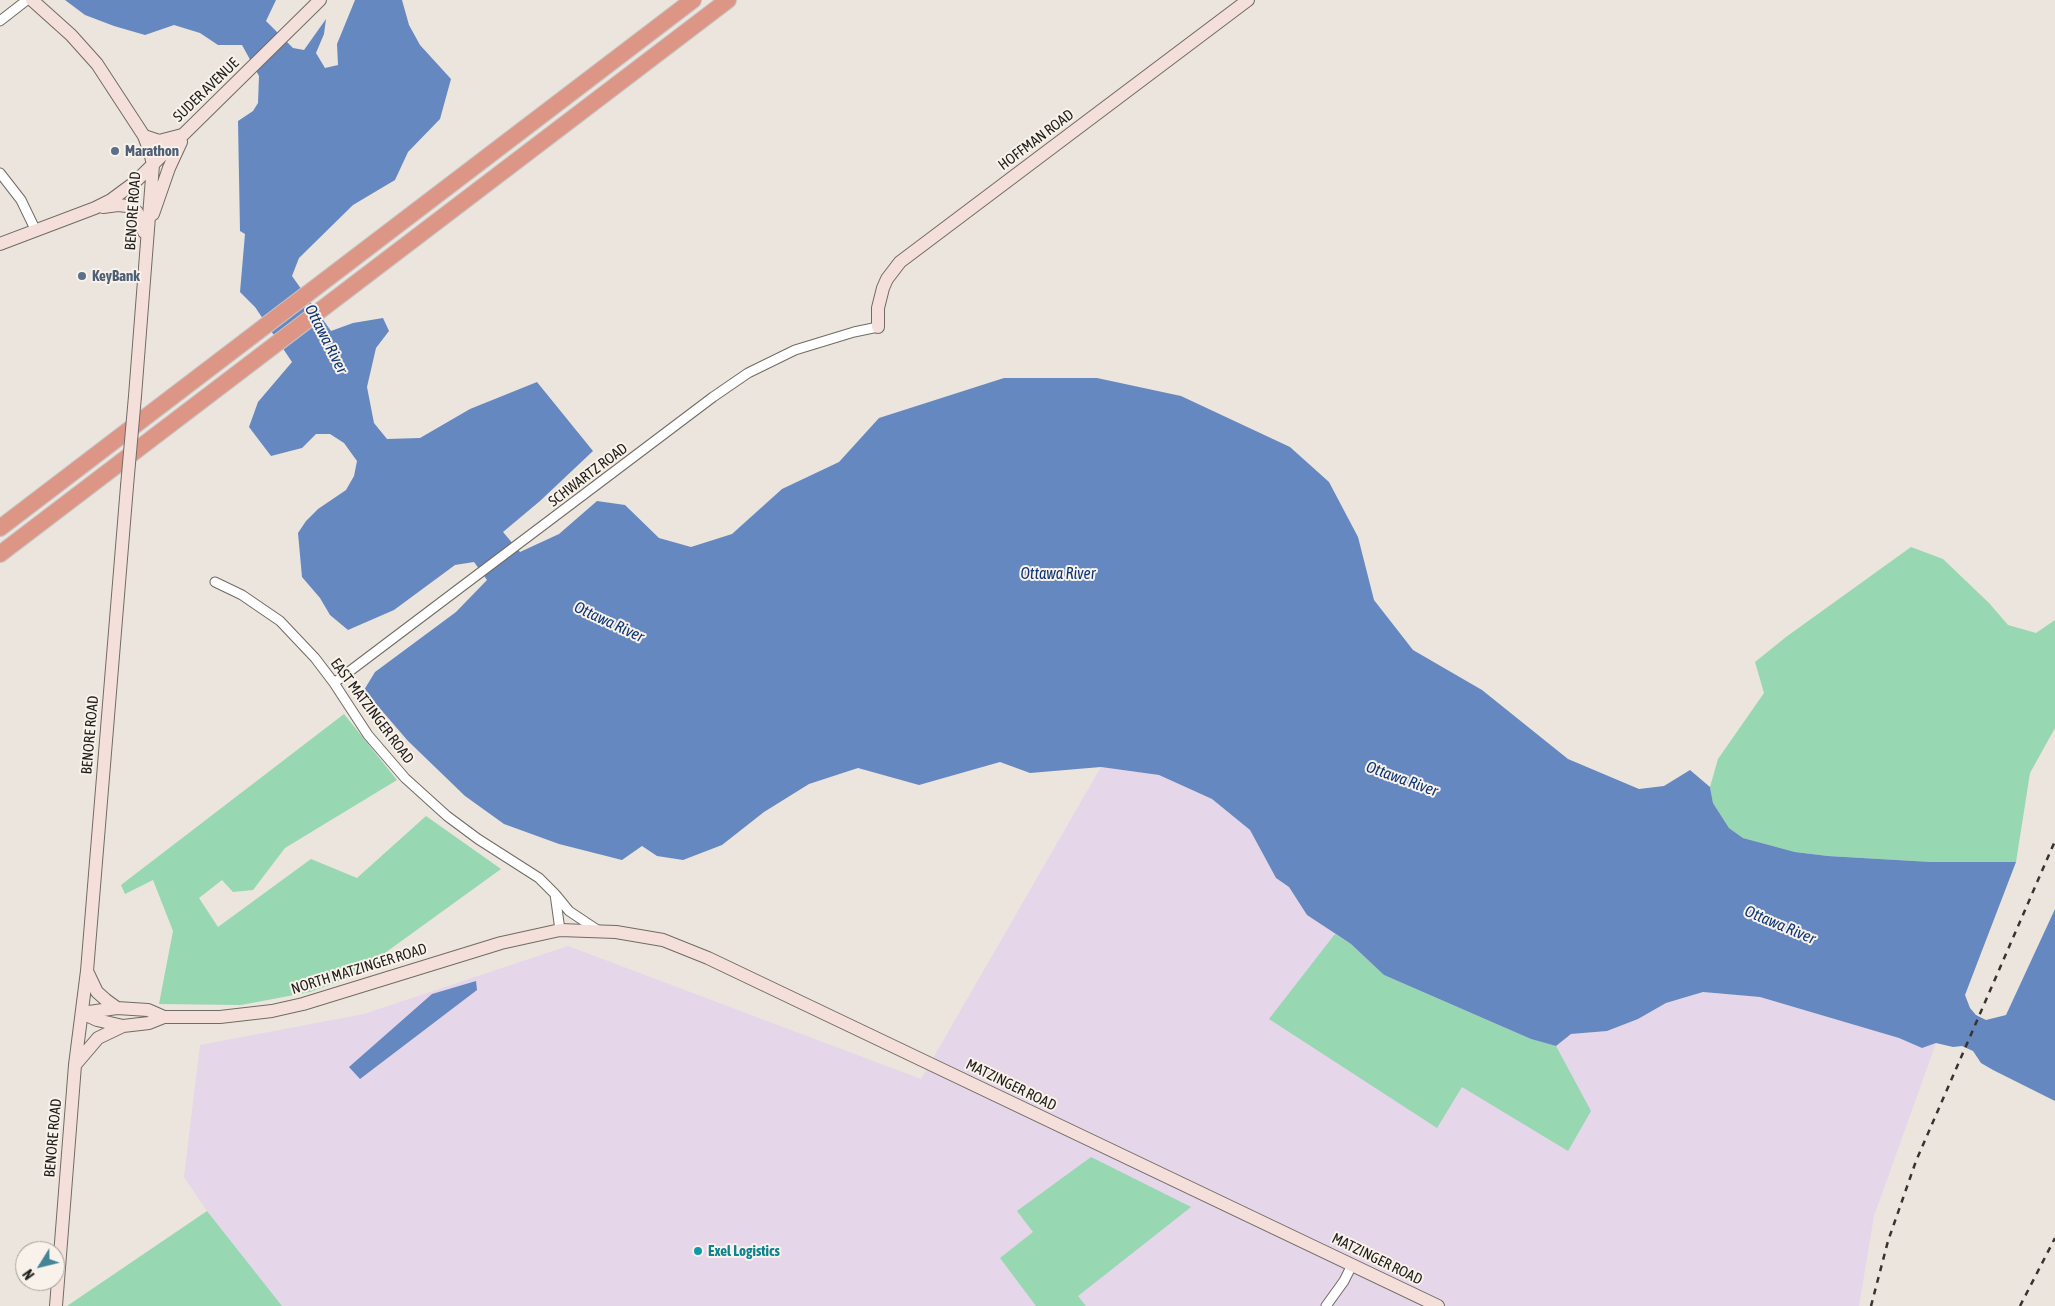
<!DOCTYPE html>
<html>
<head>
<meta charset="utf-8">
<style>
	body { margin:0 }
	#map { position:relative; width:2055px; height:1306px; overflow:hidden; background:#ebe5dd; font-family:"Asap Condensed",sans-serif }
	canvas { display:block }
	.north { position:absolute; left:15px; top:1241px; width:50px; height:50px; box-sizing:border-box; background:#f8f2ea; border:1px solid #a29d97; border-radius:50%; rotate:234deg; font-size:14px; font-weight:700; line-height:20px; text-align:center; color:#201e1b }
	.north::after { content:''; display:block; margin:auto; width:18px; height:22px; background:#458398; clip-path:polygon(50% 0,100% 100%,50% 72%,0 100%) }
</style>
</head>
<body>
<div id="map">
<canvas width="2055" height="1306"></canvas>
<div class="north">N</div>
</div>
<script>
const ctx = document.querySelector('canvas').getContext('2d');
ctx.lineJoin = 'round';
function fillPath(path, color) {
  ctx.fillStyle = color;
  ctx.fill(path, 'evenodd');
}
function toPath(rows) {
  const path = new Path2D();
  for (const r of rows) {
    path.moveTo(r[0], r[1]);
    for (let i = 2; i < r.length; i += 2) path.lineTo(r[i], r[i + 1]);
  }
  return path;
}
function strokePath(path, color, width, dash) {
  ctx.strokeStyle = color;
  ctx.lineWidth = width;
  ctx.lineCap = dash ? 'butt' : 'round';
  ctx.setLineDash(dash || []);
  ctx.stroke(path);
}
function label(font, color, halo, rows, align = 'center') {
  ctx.font = font + ' "Asap Condensed",sans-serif';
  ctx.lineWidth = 4;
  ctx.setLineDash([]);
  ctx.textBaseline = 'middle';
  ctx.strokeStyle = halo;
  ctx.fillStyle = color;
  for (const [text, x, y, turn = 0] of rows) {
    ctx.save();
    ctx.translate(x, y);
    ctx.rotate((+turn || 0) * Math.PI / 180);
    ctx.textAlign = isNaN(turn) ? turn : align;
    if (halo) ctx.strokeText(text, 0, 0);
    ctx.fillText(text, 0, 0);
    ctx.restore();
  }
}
const industrial = toPath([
	[1101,767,1159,775,1212,799,1250,830,1276,878,1289,887,1307,915,1351,944,1556,1046,1571,1034,1607,1031,1638,1019,1666,1003,1703,992,1760,997,1899,1038,1922,1048,1936,1043,1874,1216,1859,1306,282,1306,207,1211,184,1177,200,1045,364,1014,568,946,921,1079]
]);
const green = toPath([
	[1911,547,1943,559,1989,603,2008,625,2036,633,2055,620,2055,728,2030,773,2016,862,1931,862,1828,856,1795,852,1743,838,1729,828,1713,803,1710,787,1718,759,1764,693,1755,662,1786,637],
	[344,714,397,780,285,848,253,890,233,892,222,880,199,898,218,927,311,859,357,878,426,816,501,869,353,976,310,992,241,1005,159,1004,173,931,153,880,125,894,121,885],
	[1335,934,1351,944,1384,975,1531,1039,1556,1046,1591,1111,1568,1151,1462,1087,1437,1128,1269,1019],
	[1091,1157,1191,1207,1078,1296,1086,1306,1036,1306,1000,1258,1033,1232,1017,1211],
	[207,1211,282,1306,67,1306]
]);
const water = toPath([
	[65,0,276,0,266,21,293,48,304,50,326,19,324,34,316,53,325,68,338,65,337,44,355,0,402,0,409,25,420,45,451,79,440,119,408,152,395,180,353,205,299,258,292,276,331,331,353,323,383,318,389,331,376,348,367,387,374,423,387,439,420,438,470,409,537,382,593,451,540,501,503,532,520,552,559,534,597,501,625,505,659,538,691,547,732,534,782,489,839,462,879,418,1004,378,1097,378,1181,396,1290,447,1329,482,1358,537,1374,600,1413,650,1482,690,1568,759,1639,789,1664,786,1690,770,1710,787,1713,803,1729,828,1743,838,1795,852,1828,856,1931,862,2016,862,1965,995,1970,1008,1976,1015,1986,1020,2006,1015,2055,909,2055,1101,1993,1070,1981,1063,1973,1051,1962,1046,1953,1047,1936,1043,1922,1048,1899,1038,1760,997,1703,992,1666,1003,1638,1019,1607,1031,1571,1034,1556,1046,1531,1039,1384,975,1351,944,1307,915,1289,887,1276,878,1250,830,1212,799,1159,775,1101,767,1030,773,1000,762,919,785,858,768,809,784,764,812,722,845,683,860,657,856,642,846,622,860,559,844,504,824,465,796,408,741,364,690,375,672,456,612,487,580,474,562,455,565,394,610,348,630,330,615,320,598,302,577,298,533,306,521,318,509,346,490,354,476,357,461,344,443,330,434,316,434,302,448,271,456,249,427,258,402,292,362,255,307,240,292,245,234,240,231,238,121,253,111,258,103,259,76,242,45,218,45,200,33,174,25,145,35,114,26,85,15],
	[476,981,477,990,360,1079,349,1067,432,994]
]);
const street = toPath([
	[0,21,27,0],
	[0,173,21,200,36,231],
	[215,582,242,595,280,621,315,658,334,683,368,735,405,778,447,816,478,839,539,878,555,894,560,930],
	[334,683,713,397,748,373,795,350,854,332,878,327],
	[556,895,569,911,599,931],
	[1326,1306,1344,1281,1352,1265]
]);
const secondary = toPath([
	[32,0,71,35,97,64,144,136,150,152,153,165,135,396],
	[144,136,159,141,182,135],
	[103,207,118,205,127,206,137,212,144,232],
	[153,214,169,168,181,142],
	[0,244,95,208,111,200,134,183,320,0],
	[878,327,878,308,883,288,887,279,900,262,1248,0],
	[87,971,97,992,106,1000,117,1008],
	[82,1013,97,1020,123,1026,149,1023,164,1017,220,1017,272,1011,303,1004,501,943,560,930,616,932,663,940,708,958,1438,1306],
	[82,1013,117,1008,148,1010,164,1017],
	[75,1065,98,1038,123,1026],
	[56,1306,75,1065,87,971,127,486]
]);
const highway = toPath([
	[0,528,693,0],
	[0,554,728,0]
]);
const rail = toPath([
	[1871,1306,1888,1241,1916,1161,2055,841],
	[2020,1306,2055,1238]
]);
const secondaryBridge = toPath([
	[127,486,135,396]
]);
const markers = [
	[115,151,5,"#5c6f8a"],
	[82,276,5,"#5c6f8a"],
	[698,1251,5,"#0f9aa8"]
];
const streetNames = [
	["SUDER AVENUE",206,90,-44],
	["HOFFMAN ROAD",1036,140,-37],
	["BENORE ROAD",133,211,-86],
	["SCHWARTZ ROAD",588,475,-37],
	["EAST MATZINGER ROAD",372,711,53],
	["BENORE ROAD",90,735,-85],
	["NORTH MATZINGER ROAD",359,969,-17],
	["MATZINGER ROAD",1011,1085,26],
	["BENORE ROAD",53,1138,-85],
	["MATZINGER ROAD",1377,1259,26]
];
const serviceNames = [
	["Marathon",125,151],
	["KeyBank",92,276]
];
const cultureNames = [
	["Exel Logistics",708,1251]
];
const waterNames = [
	["Ottawa River",326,339,63],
	["Ottawa River",1058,574],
	["Ottawa River",609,622,25],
	["Ottawa River",1402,779,20],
	["Ottawa River",1780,925,23]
];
fillPath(industrial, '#e5d6e9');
fillPath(green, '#97d7b1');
fillPath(water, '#6688c1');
strokePath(street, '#706b64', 11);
strokePath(secondary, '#706b64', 14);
strokePath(highway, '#c5c4c4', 18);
strokePath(street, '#fff', 9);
strokePath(secondary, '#f5dfda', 12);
strokePath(highway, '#dd9585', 16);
strokePath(rail, '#363330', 2.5, [6, 6]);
strokePath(secondaryBridge, '#706b64', 14, []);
strokePath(secondaryBridge, '#f5dfda', 12);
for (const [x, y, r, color] of markers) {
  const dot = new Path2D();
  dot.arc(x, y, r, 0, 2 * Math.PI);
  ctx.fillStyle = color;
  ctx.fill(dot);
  strokePath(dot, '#f8f2ea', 2);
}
label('15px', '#201e1b', '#f8f2ea', streetNames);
label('bold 15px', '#4e5e75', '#f8f2ea', serviceNames, 'left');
label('bold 15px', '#0d838f', '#f8f2ea', cultureNames, 'left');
label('italic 16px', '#0c3679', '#f8f2ea', waterNames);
</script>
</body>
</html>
